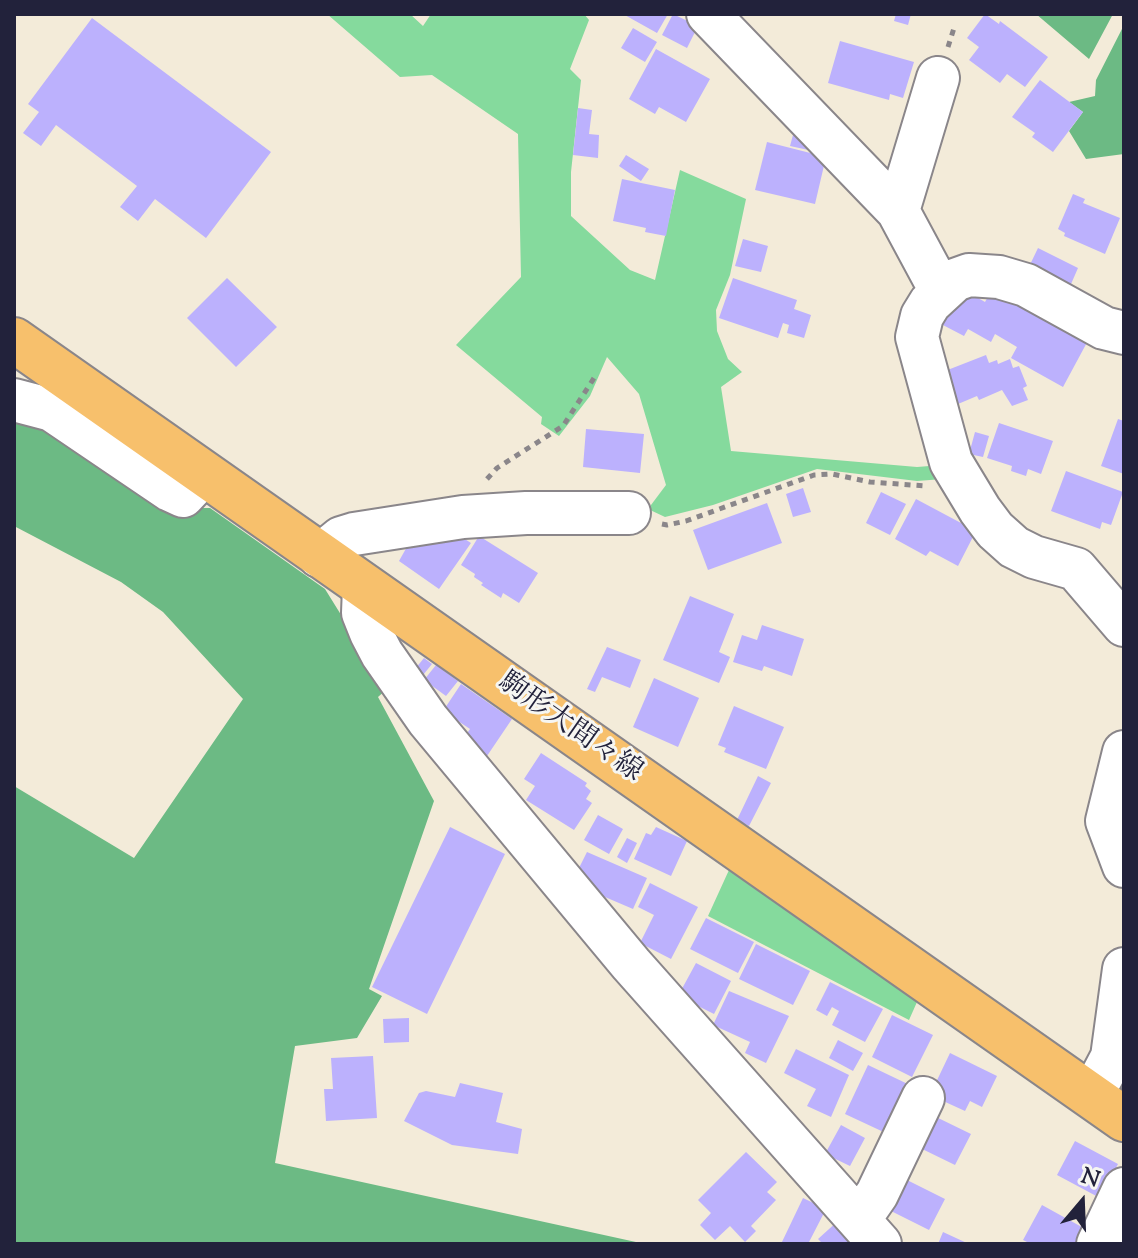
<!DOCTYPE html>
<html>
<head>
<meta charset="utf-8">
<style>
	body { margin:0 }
	#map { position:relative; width:1138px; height:1258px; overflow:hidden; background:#f3ebd9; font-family:"Sorts Mill Goudy",serif }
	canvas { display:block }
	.frame { position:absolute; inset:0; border:16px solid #22223b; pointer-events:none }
	.north { position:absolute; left:1042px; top:1162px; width:80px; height:80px; -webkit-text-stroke:6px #f6f6f2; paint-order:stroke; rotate:19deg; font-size:22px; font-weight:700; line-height:32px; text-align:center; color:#22223b }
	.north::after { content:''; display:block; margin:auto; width:28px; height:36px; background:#22223b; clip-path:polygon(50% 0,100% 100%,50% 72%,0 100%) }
</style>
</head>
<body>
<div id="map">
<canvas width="1138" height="1258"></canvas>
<div class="frame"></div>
<div class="north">N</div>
</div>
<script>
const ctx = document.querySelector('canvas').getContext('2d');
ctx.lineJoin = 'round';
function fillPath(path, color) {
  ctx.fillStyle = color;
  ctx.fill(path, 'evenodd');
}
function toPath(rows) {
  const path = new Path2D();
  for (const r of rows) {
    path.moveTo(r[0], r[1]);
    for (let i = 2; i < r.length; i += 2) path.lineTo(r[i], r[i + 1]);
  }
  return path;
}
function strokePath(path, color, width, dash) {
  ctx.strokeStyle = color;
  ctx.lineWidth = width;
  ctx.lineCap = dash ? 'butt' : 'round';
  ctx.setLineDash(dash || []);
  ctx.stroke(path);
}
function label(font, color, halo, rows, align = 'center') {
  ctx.font = font + ' "Sorts Mill Goudy","Noto Serif JP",serif';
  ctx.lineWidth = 6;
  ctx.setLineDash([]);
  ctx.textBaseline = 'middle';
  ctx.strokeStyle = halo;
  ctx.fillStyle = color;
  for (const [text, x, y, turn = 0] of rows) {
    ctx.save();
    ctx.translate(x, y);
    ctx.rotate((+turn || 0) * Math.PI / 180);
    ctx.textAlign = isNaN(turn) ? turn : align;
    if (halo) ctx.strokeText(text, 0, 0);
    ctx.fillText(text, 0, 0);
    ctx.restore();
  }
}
const green = toPath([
	[327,14,410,14,423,26,431,14,584,14,589,20,570,69,581,80,571,172,571,216,630,270,655,280,680,170,746,199,730,275,716,310,717,331,728,359,742,372,721,387,731,451,917,467,942,465,943,479,917,481,817,469,713,505,665,517,648,509,666,485,639,394,607,357,590,396,559,436,541,424,542,417,456,345,521,277,518,134,432,75,400,77],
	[729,870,917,1002,909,1020,708,916]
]);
const forest = toPath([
	[1036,14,1113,14,1089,59],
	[1124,25,1124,154,1086,159,1069,131,1083,112,1069,102,1095,96,1096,80],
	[14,407,191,508,210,508,325,589,387,689,378,697,434,801,369,989,382,996,357,1038,295,1046,275,1163,645,1244,14,1244,14,786,134,858,243,699,163,612,121,582,14,526]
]);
const building = toPath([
	[623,14,668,14,657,33],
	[673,14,698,26,687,48,662,35],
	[896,14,911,14,908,25,894,21],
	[985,14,999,24,1000,21,1048,57,1025,87,1007,74,1000,83,969,60,979,47,967,38],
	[92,18,271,152,206,238,155,199,138,221,120,207,137,186,56,125,41,146,23,133,39,112,28,104],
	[633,28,657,42,645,62,621,48],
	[840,41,914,62,903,98,890,94,889,100,828,83],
	[656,49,710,79,686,122,659,107,655,114,629,99],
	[1040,80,1083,112,1053,152,1032,137,1035,133,1012,117],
	[578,108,592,110,589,134,599,135,598,158,573,155],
	[793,135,816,141,813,151,790,146],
	[767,142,826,157,815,204,755,190],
	[626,155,649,169,641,181,619,166],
	[622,179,675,190,666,236,645,232,646,228,613,221],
	[1073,194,1085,199,1083,203,1120,218,1105,254,1064,236,1065,233,1058,229],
	[743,239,768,246,761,272,735,266],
	[1038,248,1078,268,1068,291,1026,273],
	[227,278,277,327,236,367,187,318],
	[733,278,797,300,794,309,811,315,804,338,787,333,789,325,783,323,778,338,719,318],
	[961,288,985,302,991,291,1012,303,1018,294,1091,335,1063,387,1011,358,1017,347,995,334,991,342,968,329,964,336,941,324],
	[986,355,989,363,997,360,998,364,1010,359,1013,368,1019,366,1027,386,1023,388,1028,400,1012,406,1002,390,979,400,977,396,958,404,945,371],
	[1118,419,1124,421,1124,474,1101,466],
	[999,423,1053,441,1041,474,1028,469,1026,476,1011,471,1012,466,987,458],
	[586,429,644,434,640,473,583,467],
	[975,432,989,436,983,457,969,454],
	[1066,471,1123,492,1111,525,1102,522,1100,529,1051,511],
	[803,488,811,512,793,517,786,494],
	[881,492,906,504,890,535,866,523],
	[916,499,976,531,958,566,930,551,926,556,895,539],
	[767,503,782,543,708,570,693,530],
	[460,536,471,543,439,589,399,561,408,545],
	[479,536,538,573,519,603,503,593,501,598,481,585,483,583,474,577,475,574,461,565],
	[690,596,734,614,719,652,730,657,719,683,663,660],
	[762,625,804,639,792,676,764,666,762,671,733,662,742,635,757,640],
	[607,647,641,660,630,688,602,677,595,692,587,689],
	[424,658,432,664,419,680,411,674],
	[436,665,458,681,446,696,424,680],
	[654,678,699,698,678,747,633,727],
	[461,684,512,719,487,756,463,739,470,729,443,711],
	[734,706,784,727,766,769,724,752,726,748,718,745],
	[541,753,587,783,585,786,591,791,586,799,592,803,574,830,526,800,535,786,524,779],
	[758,776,771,783,749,826,737,820],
	[598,815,623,829,609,854,584,840],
	[450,827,505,854,427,1014,372,987],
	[656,827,687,841,671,876,634,859,646,833,651,835],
	[627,838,637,843,627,863,617,857],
	[587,852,647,878,633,909,591,891,593,885,579,879,577,872],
	[650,883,698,907,671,959,640,943,654,915,638,907],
	[706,918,754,942,738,973,690,949],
	[756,944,810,971,793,1005,739,979],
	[696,963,731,981,714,1014,678,996],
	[830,982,883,1009,865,1042,832,1025,839,1011,832,1007,827,1016,816,1010],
	[729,991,789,1016,766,1063,745,1053,750,1042,713,1025],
	[892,1015,933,1035,912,1077,872,1057],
	[409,1018,409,1042,384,1043,383,1019],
	[838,1040,863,1053,853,1071,829,1058],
	[796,1049,849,1075,831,1117,807,1106,816,1089,784,1073],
	[950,1053,997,1076,982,1107,970,1101,965,1111,930,1095],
	[373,1056,377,1118,326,1121,324,1089,333,1089,331,1058],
	[868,1065,914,1087,890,1135,845,1114],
	[460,1083,503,1093,496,1122,522,1129,518,1154,452,1145,404,1121,419,1093,426,1091,455,1097],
	[932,1115,971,1134,955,1165,916,1146],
	[841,1125,865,1138,850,1166,825,1154],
	[1075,1141,1118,1164,1100,1198,1057,1175],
	[746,1152,777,1182,767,1192,776,1200,751,1226,756,1231,745,1242,730,1226,715,1240,700,1225,711,1213,698,1200],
	[901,1177,945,1199,929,1230,885,1208],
	[803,1198,826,1209,808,1244,781,1244],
	[1042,1205,1089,1231,1082,1244,1031,1244,1023,1240],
	[839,1220,860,1244,823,1244,818,1239],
	[943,1232,969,1244,938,1244]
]);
const path = toPath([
	[948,47,955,25],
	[487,479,497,468,563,426,596,375],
	[662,524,667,525,686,521,814,475,832,474,870,482,926,486]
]);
const minor = toPath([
	[708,14,898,211,941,291],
	[898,211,938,78],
	[1124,333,1104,328,1026,285,999,277,969,275,955,280,930,303,922,316,917,337,951,462,980,510,995,530,1014,547,1034,557,1076,569,1124,625],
	[14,400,52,410,170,490,183,496,204,474],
	[319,556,341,538,354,534,463,517,526,513,629,513],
	[364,587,363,613,371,633,382,654,428,720,631,964,880,1244],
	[1124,752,1107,821,1124,866],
	[1092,1095,1112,1057,1124,969],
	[859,1220,877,1194,923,1098],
	[1098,1244,1124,1189]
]);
const major = toPath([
	[14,340,1124,1119]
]);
const streetNames = [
	["駒形大間々線",569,729,35]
];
fillPath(green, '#85da9d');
fillPath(forest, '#6cba84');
fillPath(building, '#bcb1fd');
strokePath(minor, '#8a868a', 46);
strokePath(major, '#8a868a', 48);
strokePath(path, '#8a868a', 5, [6, 6]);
strokePath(minor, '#fff', 42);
strokePath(major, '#f7c06c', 44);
label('28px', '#22223b', '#f6f6f2', streetNames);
</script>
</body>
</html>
